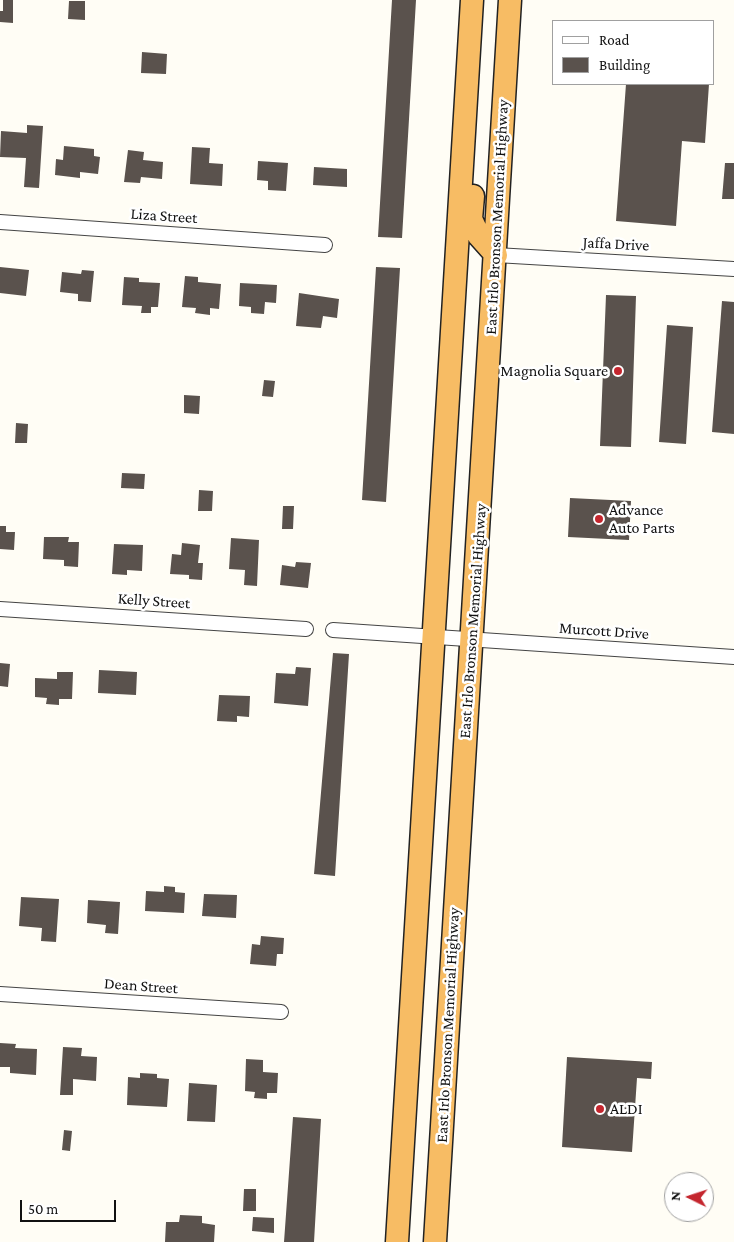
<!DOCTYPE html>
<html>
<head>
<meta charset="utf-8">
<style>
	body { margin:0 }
	#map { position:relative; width:734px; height:1242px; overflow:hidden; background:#fffdf5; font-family:"Crimson Pro",serif }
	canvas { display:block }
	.legend { position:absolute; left:552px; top:20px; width:162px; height:65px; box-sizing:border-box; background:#fff; border:1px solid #a0a0a0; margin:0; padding:6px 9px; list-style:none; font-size:15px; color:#111 }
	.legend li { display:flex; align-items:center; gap:10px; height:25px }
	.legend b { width:25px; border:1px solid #a0a0a0 }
	.north { position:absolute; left:664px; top:1172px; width:50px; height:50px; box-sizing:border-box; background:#fff; border:1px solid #a0a0a0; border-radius:50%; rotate:274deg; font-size:14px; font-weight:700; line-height:20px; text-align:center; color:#111 }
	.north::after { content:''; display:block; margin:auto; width:18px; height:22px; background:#c4262e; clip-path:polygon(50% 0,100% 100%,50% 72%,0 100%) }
	.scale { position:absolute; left:20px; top:1200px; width:96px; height:22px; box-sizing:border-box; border:2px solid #111; border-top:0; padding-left:6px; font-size:15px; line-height:18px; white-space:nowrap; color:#111; -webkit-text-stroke:4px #fff; paint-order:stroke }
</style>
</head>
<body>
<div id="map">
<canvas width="734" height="1242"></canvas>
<ul class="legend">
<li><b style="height:6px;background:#fff"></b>Road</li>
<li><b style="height:14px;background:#5a524d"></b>Building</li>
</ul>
<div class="north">N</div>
<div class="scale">50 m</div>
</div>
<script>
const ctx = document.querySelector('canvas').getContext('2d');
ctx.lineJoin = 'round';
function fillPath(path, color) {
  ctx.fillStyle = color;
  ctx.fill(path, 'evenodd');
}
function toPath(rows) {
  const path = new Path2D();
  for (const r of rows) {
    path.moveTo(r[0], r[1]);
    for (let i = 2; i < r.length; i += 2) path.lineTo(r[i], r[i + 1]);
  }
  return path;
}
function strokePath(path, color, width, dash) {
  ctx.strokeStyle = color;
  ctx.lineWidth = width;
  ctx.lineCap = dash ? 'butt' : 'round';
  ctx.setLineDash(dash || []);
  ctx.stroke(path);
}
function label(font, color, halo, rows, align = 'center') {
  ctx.font = font + ' "Crimson Pro",serif';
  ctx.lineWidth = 5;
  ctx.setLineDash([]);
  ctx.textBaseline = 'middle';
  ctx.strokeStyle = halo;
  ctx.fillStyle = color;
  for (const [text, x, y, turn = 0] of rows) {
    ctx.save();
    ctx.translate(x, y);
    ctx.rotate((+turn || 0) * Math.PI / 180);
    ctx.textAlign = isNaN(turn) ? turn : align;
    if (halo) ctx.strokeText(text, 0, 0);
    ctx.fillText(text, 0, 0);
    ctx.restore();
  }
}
const building = toPath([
	[3,0,13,0,13,23,0,22,0,11,3,11],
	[392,0,416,0,402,238,378,237],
	[69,1,85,1,85,20,68,19],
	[142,52,167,54,166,74,141,73],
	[626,84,709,84,705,143,682,141,676,226,616,221],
	[27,125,43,126,39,188,24,187,26,158,0,157,1,131,27,133],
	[64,146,94,149,94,156,100,157,98,174,80,172,80,178,55,175,56,159,63,160],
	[192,147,210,148,209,163,223,164,222,186,190,184],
	[128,150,144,152,143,160,163,162,162,179,141,177,140,183,124,182],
	[258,161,288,163,286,191,268,190,268,181,257,180],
	[725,163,734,163,734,199,722,199],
	[314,167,347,169,347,187,313,185],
	[0,267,29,270,26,296,0,293],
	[376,267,400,268,386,502,362,500],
	[82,270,94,271,91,302,78,301,78,294,60,292,62,272,81,274],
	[185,276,198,277,198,282,221,284,219,309,210,308,210,315,195,313,196,308,182,307],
	[124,277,139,278,139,282,160,283,158,307,151,307,151,313,141,313,142,306,122,305],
	[240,283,277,285,276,303,265,302,264,314,251,313,251,307,239,306],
	[299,293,339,299,337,318,323,316,321,328,296,326],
	[606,295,636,296,631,447,600,446],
	[722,301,734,302,734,434,712,432],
	[667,325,693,327,686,444,659,442],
	[264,380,275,381,273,397,262,396],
	[184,395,200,396,199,414,184,413],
	[16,423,28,424,27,443,15,443],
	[122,473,145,474,144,489,121,488],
	[199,490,213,491,212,511,198,511],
	[570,498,631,501,629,540,568,537],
	[283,506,294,506,293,529,282,529],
	[0,526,6,526,6,532,15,532,14,550,0,549],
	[44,537,69,537,68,542,79,542,78,567,64,566,64,560,43,559],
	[231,538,259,540,257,586,244,585,245,570,229,569],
	[182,543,200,545,198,563,203,563,202,580,189,579,189,575,170,574,172,554,181,555],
	[114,544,143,545,142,571,127,570,127,575,112,574],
	[296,562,311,563,308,588,280,585,282,565,295,567],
	[333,653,349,654,335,876,314,874],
	[0,663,10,664,8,687,0,686],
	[296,667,311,668,308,706,274,703,276,673,295,674],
	[99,670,137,672,136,695,98,693],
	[57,672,73,672,72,699,59,699,59,705,46,704,47,698,35,697,35,678,57,679],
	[219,695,250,696,249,717,237,716,237,722,217,721],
	[164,886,175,887,175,892,185,893,184,913,145,911,146,891,164,892],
	[204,894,237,895,236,918,202,916],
	[21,897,59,899,56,942,41,941,42,928,19,926],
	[88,900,120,902,118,934,105,933,106,925,87,923],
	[261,936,284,938,283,954,277,954,276,966,250,964,252,944,260,945],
	[0,1043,16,1044,15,1048,37,1049,36,1075,10,1073,10,1067,0,1067],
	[63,1047,82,1048,81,1056,97,1057,96,1081,73,1079,73,1095,60,1095],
	[567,1057,652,1062,651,1079,637,1078,632,1152,562,1147],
	[246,1059,263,1060,263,1072,278,1073,277,1093,267,1093,267,1099,254,1098,255,1092,245,1091],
	[140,1073,157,1074,157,1078,169,1079,167,1107,127,1105,128,1077,140,1078],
	[189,1083,217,1085,215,1122,187,1121],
	[293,1117,321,1119,314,1242,284,1242],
	[64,1130,72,1131,70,1151,62,1150],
	[244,1189,256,1189,256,1211,243,1211],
	[180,1215,202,1216,202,1223,215,1225,214,1242,165,1242,166,1222,179,1222],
	[253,1217,274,1218,274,1233,252,1231]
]);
const minor = toPath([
	[0,222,325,245],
	[496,255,734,269],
	[0,609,306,629],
	[333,630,734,657],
	[0,994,281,1012]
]);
const trunk = toPath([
	[473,196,471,219,479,236,496,255],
	[397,1242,472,0],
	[435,1242,510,0]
]);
const markers = [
	[618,371,5,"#c4262e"],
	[599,519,5,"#c4262e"],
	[600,1109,5,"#c4262e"]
];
const streetNames = [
	["Liza Street",164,216,4],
	["East Irlo Bronson Memorial Highway",497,217,-87],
	["Jaffa Drive",616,244,3],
	["Kelly Street",154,601,4],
	["East Irlo Bronson Memorial Highway",473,621,-86],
	["Murcott Drive",604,631,4],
	["Dean Street",141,986,4],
	["East Irlo Bronson Memorial Highway",448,1025,-87]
];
const poiNames = [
	["Magnolia Square",608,371,"right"],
	["Advance",609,510],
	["Auto Parts",609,528],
	["ALDI",610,1109]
];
fillPath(building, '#5a524d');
strokePath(minor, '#444', 16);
strokePath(trunk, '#222', 25);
strokePath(minor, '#fff', 14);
strokePath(trunk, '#f7bc64', 22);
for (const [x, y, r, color] of markers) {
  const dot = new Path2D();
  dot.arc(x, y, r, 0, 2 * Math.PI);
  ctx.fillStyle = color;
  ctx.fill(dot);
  strokePath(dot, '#fff', 2);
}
label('16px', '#111', '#fff', streetNames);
label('16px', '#111', '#fff', poiNames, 'left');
</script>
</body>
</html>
